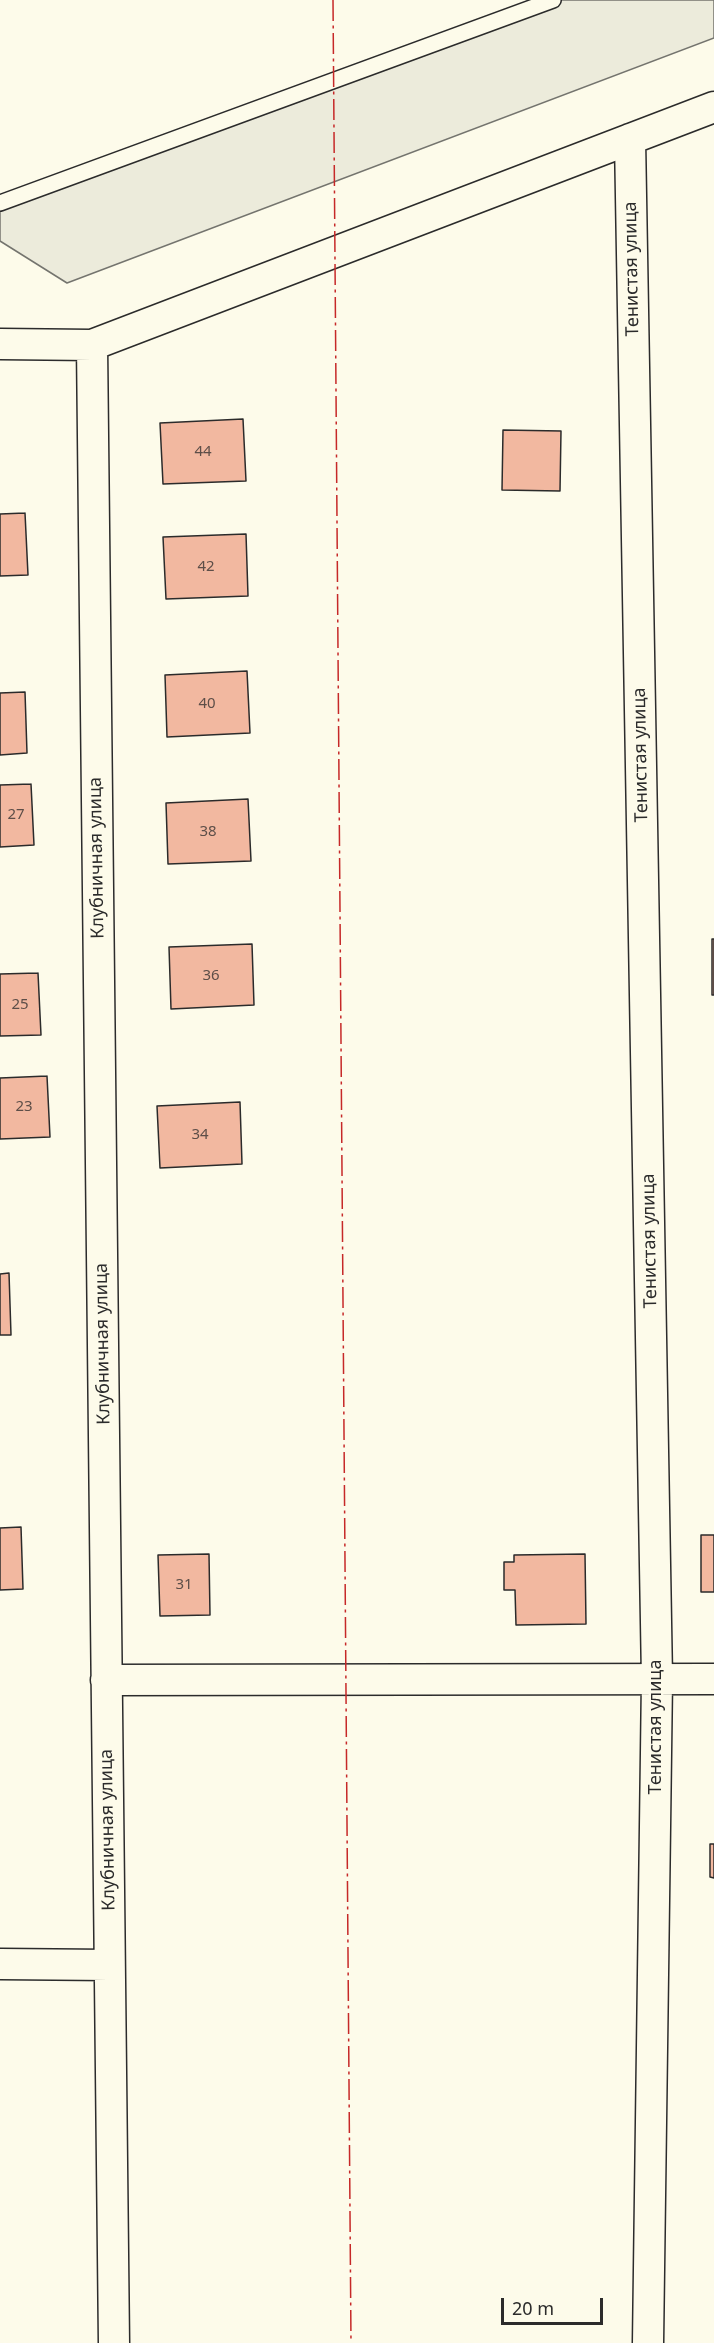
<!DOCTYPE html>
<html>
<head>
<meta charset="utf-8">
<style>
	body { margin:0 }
	#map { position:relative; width:714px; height:2343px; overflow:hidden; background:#fdfbea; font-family:"Noto Sans",sans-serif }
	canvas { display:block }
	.scale { position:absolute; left:501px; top:2298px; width:102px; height:27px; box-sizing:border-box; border:3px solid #2b2b2b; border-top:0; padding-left:8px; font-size:18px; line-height:21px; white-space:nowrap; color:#2b2b2b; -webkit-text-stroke:4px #fdfbea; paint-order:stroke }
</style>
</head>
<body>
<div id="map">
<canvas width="714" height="2343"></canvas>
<div class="scale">20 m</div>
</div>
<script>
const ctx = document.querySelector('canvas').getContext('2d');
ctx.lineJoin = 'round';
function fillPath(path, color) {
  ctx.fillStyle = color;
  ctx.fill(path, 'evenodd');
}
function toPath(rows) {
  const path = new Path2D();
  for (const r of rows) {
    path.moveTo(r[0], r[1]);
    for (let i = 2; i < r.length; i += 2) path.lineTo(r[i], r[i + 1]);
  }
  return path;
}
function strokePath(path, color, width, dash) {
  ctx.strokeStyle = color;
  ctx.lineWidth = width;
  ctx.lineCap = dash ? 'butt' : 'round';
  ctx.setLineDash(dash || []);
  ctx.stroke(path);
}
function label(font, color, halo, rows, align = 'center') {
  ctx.font = font + ' "Noto Sans",sans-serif';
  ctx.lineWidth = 4.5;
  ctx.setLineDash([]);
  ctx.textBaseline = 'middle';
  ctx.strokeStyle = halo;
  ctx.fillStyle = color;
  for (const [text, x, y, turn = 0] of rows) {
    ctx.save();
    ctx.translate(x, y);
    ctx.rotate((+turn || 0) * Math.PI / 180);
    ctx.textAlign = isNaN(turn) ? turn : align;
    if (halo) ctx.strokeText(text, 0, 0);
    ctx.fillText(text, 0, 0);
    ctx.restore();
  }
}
const green = toPath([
	[558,0,714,0,714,38,67,283,0,241,0,211,558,0]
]);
const building = toPath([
	[243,419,246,481,163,484,160,423,243,419],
	[503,430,561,431,560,491,502,490,503,430],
	[25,513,28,575,0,576,0,514,25,513],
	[246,534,248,596,166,599,163,537,246,534],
	[247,671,250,733,167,737,165,675,247,671],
	[25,692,27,753,0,755,0,693,25,692],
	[31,784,34,845,0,847,0,785,31,784],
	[248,799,251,861,168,864,166,803,248,799],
	[712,939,714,939,714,995,712,995,712,939],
	[252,944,254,1005,171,1009,169,947,252,944],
	[38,973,41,1035,0,1036,0,974,38,973],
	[47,1076,50,1137,0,1139,0,1078,47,1076],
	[240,1102,242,1164,160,1168,157,1106,240,1102],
	[9,1273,11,1335,0,1335,0,1274,9,1273],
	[21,1527,23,1589,0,1590,0,1528,21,1527],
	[701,1535,714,1535,714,1592,701,1592,701,1535],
	[209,1554,210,1615,160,1616,158,1555,209,1554],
	[585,1554,586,1624,516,1625,515,1590,504,1590,504,1562,514,1562,514,1555,585,1554],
	[710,1844,714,1844,714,1878,710,1877,710,1844]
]);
const service = toPath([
	[0,203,553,0]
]);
const minor = toPath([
	[630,139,657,1679,648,2343],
	[0,344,92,345,714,107],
	[92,345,114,2343],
	[106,1680,714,1679],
	[0,1964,109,1965]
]);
const power = toPath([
	[333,0,351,2343]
]);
const numberNames = [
	["44",203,452],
	["42",206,567],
	["40",207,704],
	["27",16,815],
	["38",208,832],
	["36",211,976],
	["25",20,1005],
	["23",24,1107],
	["34",200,1135],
	["31",184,1585]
];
const streetNames = [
	["Тенистая улица",632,269,-91],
	["Тенистая улица",641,755,-91],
	["Клубничная улица",97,858,-91],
	["Тенистая улица",650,1241,-91],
	["Клубничная улица",103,1344,-91],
	["Тенистая улица",656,1727,-90],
	["Клубничная улица",108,1830,-91]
];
fillPath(green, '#ecebdb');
strokePath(green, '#74746e', 1.5);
fillPath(building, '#f2b8a0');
strokePath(building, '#2b2b2b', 1.5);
strokePath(service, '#2b2b2b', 18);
strokePath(minor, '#2b2b2b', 33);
strokePath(service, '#fdfbea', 15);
strokePath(minor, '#fdfbea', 30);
strokePath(power, '#c62828', 1.5, [21, 4.5, 3, 4.5]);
label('15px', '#5d4e48', null, numberNames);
label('18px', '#2b2b2b', '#fdfbea', streetNames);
</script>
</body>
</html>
